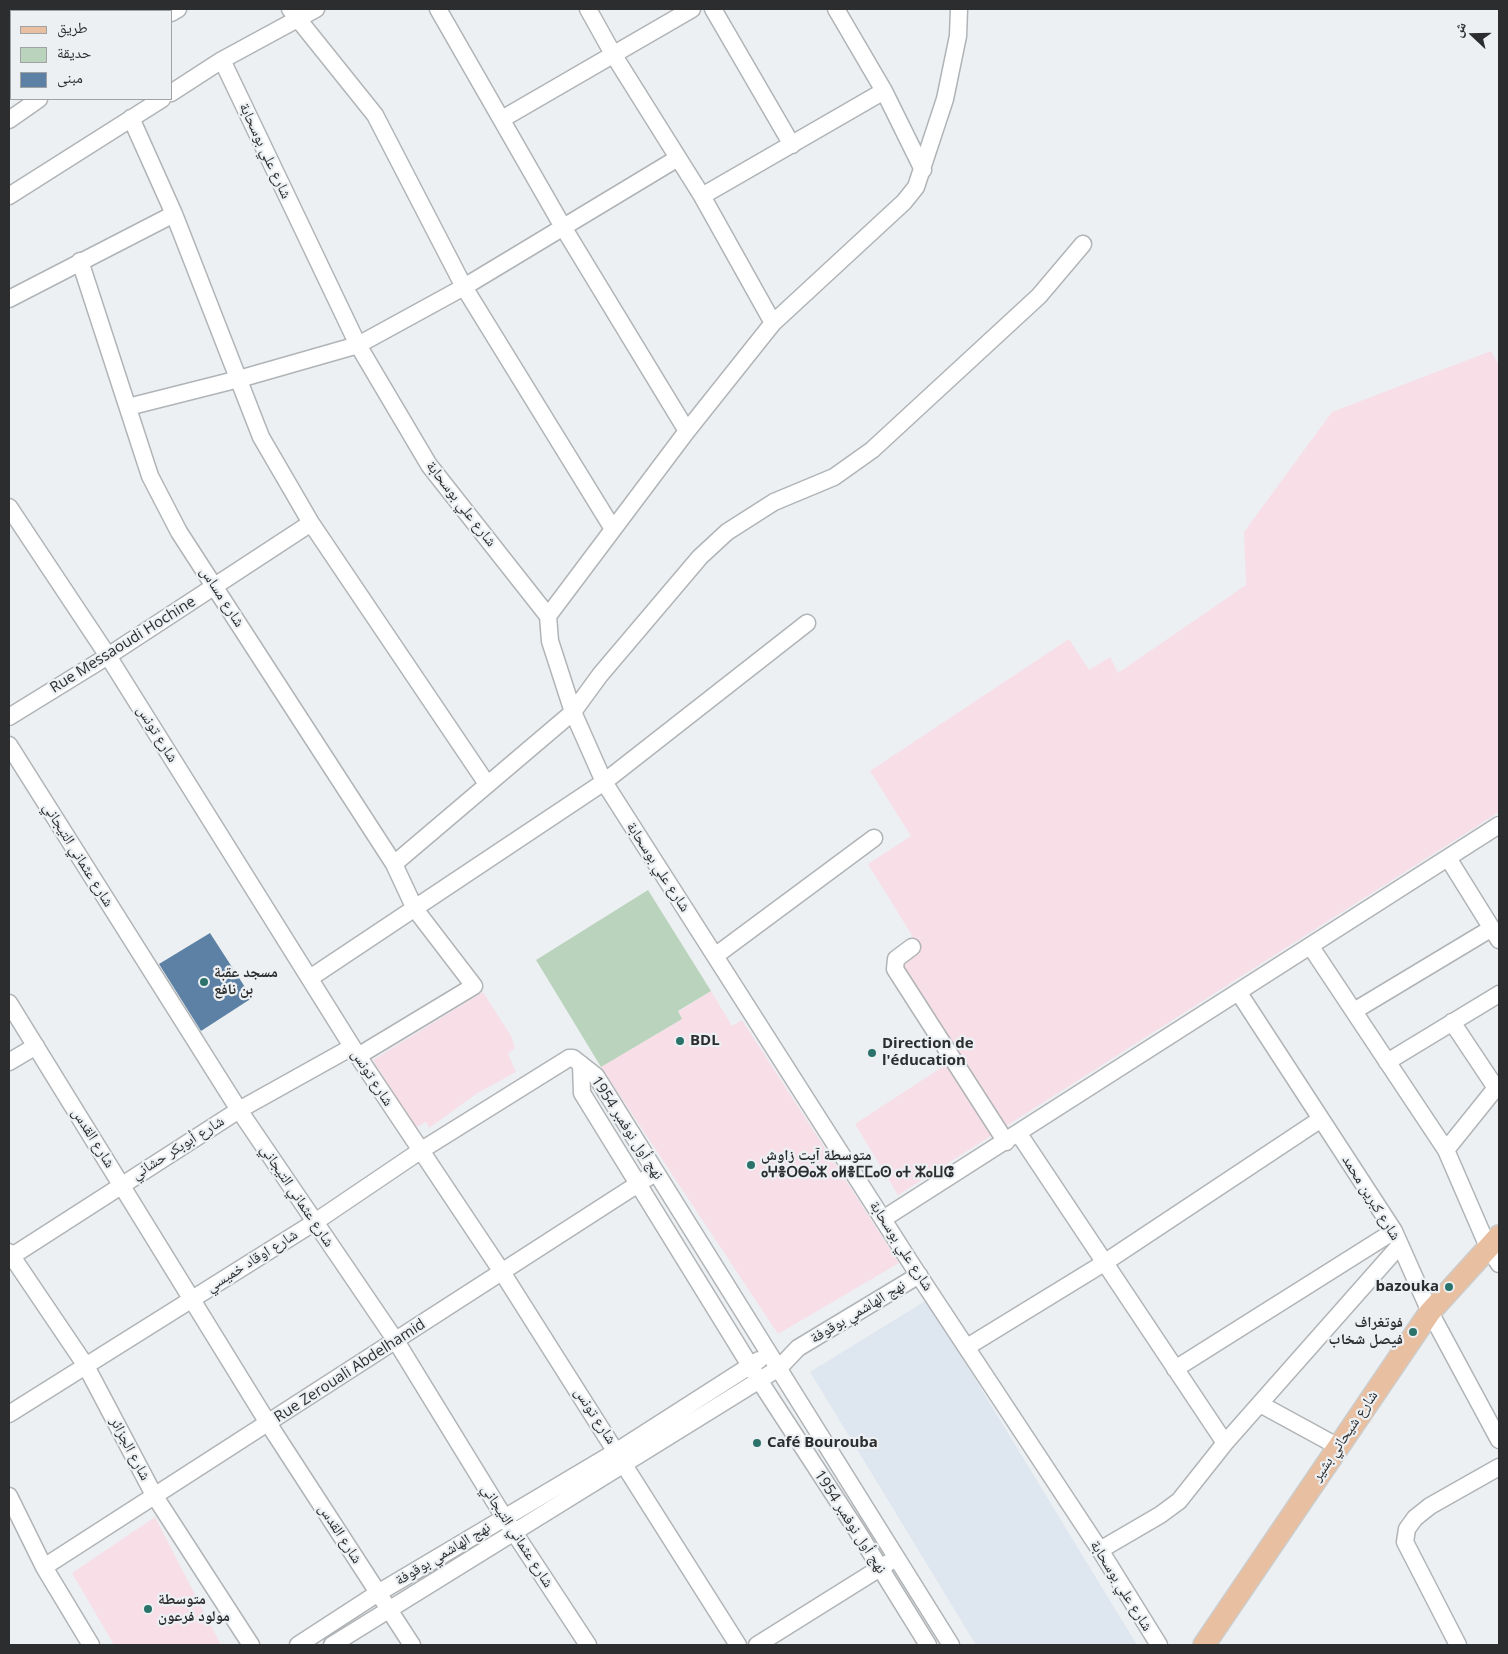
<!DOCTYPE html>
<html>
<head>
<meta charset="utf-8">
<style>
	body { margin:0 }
	#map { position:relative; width:1508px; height:1654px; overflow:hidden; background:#edf0f3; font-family:"Open Sans","Noto Naskh Arabic",sans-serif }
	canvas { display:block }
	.frame { position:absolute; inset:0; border:10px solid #2c2d2e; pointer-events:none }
	.legend { position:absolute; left:10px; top:10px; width:162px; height:90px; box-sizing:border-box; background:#edf0f3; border:1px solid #a0a2a4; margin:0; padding:6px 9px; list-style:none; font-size:15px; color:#2c2d2e }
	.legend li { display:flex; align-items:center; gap:10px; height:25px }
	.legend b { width:25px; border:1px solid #a0a2a4 }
	.north { position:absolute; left:1448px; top:10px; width:50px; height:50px; -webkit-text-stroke:4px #edf0f3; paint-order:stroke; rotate:291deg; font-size:14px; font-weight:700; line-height:20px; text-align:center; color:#2c2d2e }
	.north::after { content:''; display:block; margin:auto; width:18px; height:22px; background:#2c2d2e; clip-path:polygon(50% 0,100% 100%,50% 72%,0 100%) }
</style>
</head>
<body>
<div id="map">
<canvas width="1508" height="1654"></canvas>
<div class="frame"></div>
<ul class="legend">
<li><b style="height:6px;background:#e8bfa0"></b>طريق</li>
<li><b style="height:14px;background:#bad3bc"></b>حديقة</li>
<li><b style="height:14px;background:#5d81a4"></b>مبنى</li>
</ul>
<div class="north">ش</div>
</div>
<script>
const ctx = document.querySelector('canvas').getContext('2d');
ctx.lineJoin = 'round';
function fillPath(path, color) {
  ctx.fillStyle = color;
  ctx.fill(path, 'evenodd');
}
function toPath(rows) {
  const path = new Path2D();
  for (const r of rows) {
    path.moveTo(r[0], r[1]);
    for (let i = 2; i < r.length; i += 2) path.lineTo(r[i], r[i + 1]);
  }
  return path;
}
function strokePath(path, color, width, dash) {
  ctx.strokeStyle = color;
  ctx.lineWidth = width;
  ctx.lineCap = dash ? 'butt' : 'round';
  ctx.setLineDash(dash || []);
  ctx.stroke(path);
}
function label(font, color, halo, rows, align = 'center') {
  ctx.font = font + ' "Open Sans","Noto Naskh Arabic","Noto Sans Tifinagh",sans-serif';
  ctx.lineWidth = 4.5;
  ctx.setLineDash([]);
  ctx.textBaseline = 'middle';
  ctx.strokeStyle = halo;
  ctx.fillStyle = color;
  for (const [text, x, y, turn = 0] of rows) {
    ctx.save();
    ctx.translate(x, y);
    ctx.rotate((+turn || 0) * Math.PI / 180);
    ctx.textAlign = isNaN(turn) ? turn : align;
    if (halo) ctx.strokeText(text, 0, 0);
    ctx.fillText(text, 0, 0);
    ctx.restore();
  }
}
const built = toPath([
	[927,1300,1137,1645,976,1645,810,1372]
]);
const education = toPath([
	[1491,351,1499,365,1499,812,898,1195,855,1124,959,1056,893,950,913,937,868,864,911,836,870,771,1069,639,1089,670,1110,657,1118,673,1246,585,1244,532,1332,412],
	[711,991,732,1026,742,1020,899,1263,778,1334,601,1067,682,1019,678,1012],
	[483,992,511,1036,515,1048,508,1054,516,1072,476,1094,429,1128,426,1122,415,1128,373,1060],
	[155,1517,221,1645,114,1645,72,1573]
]);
const green = toPath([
	[648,890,711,991,678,1011,682,1019,601,1067,536,960]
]);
const building = toPath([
	[210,933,252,998,201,1031,159,964]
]);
const minor = toPath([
	[290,9,375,115,464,287,613,529],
	[438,9,563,227,687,431],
	[588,9,613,54,702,196,773,323],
	[713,9,792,145],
	[836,9,884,91,923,170],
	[171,13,178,9],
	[9,50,11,51],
	[222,60,358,345,429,465,548,616,550,641,573,712,604,782,914,1268,1100,1550,1159,1645],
	[171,93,222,60,316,9],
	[131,118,174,214,261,437,311,523,487,784],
	[502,119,692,9],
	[9,120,39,99],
	[9,196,162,99],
	[702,196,884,91],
	[80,261,150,476,179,532,394,864,415,909,474,986,358,1056],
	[9,299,174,214],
	[128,407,239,379,358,345,464,287,678,158],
	[9,507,108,656,358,1056,502,1272,738,1645],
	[548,616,687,431,773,323,904,202,916,187,945,99,958,36,959,9],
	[9,717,108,656,311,523],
	[9,745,239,1110,396,1341,504,1517,588,1645],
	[1448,858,1499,940],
	[394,864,573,712,600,675,700,557,727,532,774,502,834,477,872,450,1039,296,1083,244],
	[912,947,896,959,895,969,1006,1142],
	[1311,947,1446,1150,1488,1247,1499,1264],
	[715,956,874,838],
	[310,978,604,782,807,623],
	[1239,993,1394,1231,1430,1312,1499,1440],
	[9,1003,268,1423,412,1645],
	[1354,1011,1492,928],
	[1452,1022,1496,1088],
	[9,1062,36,1046],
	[1387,1062,1499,994],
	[581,1064,582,1093,759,1380,856,1529,928,1645],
	[1019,1134,1225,1443],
	[1446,1150,1499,1084],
	[883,1219,1499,825],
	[9,1252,86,1366,154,1495,251,1645],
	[9,1258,239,1110,352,1047],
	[967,1347,1104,1263,1321,1119],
	[1175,1369,1394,1231],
	[1260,1404,1337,1446],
	[9,1414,315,1222,420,1151,569,1058,573,1058,596,1076,951,1645],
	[9,1496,44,1567,91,1645],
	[1100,1550,1160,1515,1179,1501,1225,1443,1400,1245],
	[44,1567,655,1173],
	[298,1645,378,1593,617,1451,759,1360],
	[332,1645,779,1368,798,1348,919,1275],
	[757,1645,888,1563],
	[1458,1645,1405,1542,1407,1529,1415,1518,1430,1506,1499,1467]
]);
const major = toPath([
	[1204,1645,1430,1312,1499,1236]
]);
const markers = [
	[204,982,5,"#2b726a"],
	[680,1041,5,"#2b726a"],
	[872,1053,5,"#2b726a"],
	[751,1165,5,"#2b726a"],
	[1449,1287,5,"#2b726a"],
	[1413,1332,5,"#2b726a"],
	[757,1443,5,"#2b726a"],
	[148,1609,5,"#2b726a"]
];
const streetNames = [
	["شارع علي بوسحابة",265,151,65],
	["شارع علي بوسحابة",461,504,52],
	["شارع مساس",222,597,57],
	["Rue Messaoudi Hochine",123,645,-32],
	["شارع تونس",157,734,58],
	["شارع عثماني التيجاني",78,855,58],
	["شارع علي بوسحابة",658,867,57],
	["شارع تونس",372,1078,57],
	["نهج أول نوفمبر 1954",627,1128,57],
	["شارع القدس",93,1138,58],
	["شارع أبوبكر حشاني",178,1148,-32],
	["شارع عثماني التيجاني",297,1196,56],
	["شارع كبرين محمد",1371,1198,58],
	["شارع علي بوسحابة",901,1246,57],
	["شارع اوقاد خميسي",252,1261,-32],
	["نهج الهاشمي بوقوفة",858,1312,-31],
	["Rue Zerouali Abdelhamid",350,1371,-33],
	["شارع تونس",595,1416,57],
	["شارع شيحاني بشير",1345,1436,-56],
	["شارع الجزائر",130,1449,62],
	["نهج أول نوفمبر 1954",850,1522,57],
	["شارع القدس",340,1534,57],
	["شارع عثماني التيجاني",517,1536,57],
	["نهج الهاشمي بوقوفة",443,1554,-31],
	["شارع علي بوسحابة",1121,1586,58]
];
const poiNames = [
	["مسجد عقبة",214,973],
	["بن نافع",214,990],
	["BDL",690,1041],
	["Direction de",882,1044],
	["l'éducation",882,1061],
	["متوسطة آيت زاوش",761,1156],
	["ⴰⵖⴻⵔⴱⴰⵣ ⴰⵍⴻⵎⵎⴰⵙ ⴰⵜ ⵣⴰⵡⵛ",761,1173],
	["bazouka",1439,1287,"right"],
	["فوتغراف",1403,1323,"right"],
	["فيصل شخاب",1403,1340,"right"],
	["Café Bourouba",767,1443],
	["متوسطة",158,1600],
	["مولود فرعون",158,1617]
];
fillPath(built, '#dee6ef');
fillPath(education, '#f7dee7');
fillPath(green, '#bad3bc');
fillPath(building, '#5d81a4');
strokePath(minor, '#b1b4b6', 19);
strokePath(major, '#cccdcd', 24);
strokePath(minor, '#fff', 16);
strokePath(major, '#e8bfa0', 21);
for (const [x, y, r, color] of markers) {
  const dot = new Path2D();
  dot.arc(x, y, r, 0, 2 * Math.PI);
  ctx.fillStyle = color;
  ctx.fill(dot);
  strokePath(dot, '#edf0f3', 2);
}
label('15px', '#2c2d2e', '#edf0f3', streetNames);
label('bold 15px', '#2c2d2e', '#edf0f3', poiNames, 'left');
</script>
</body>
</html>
